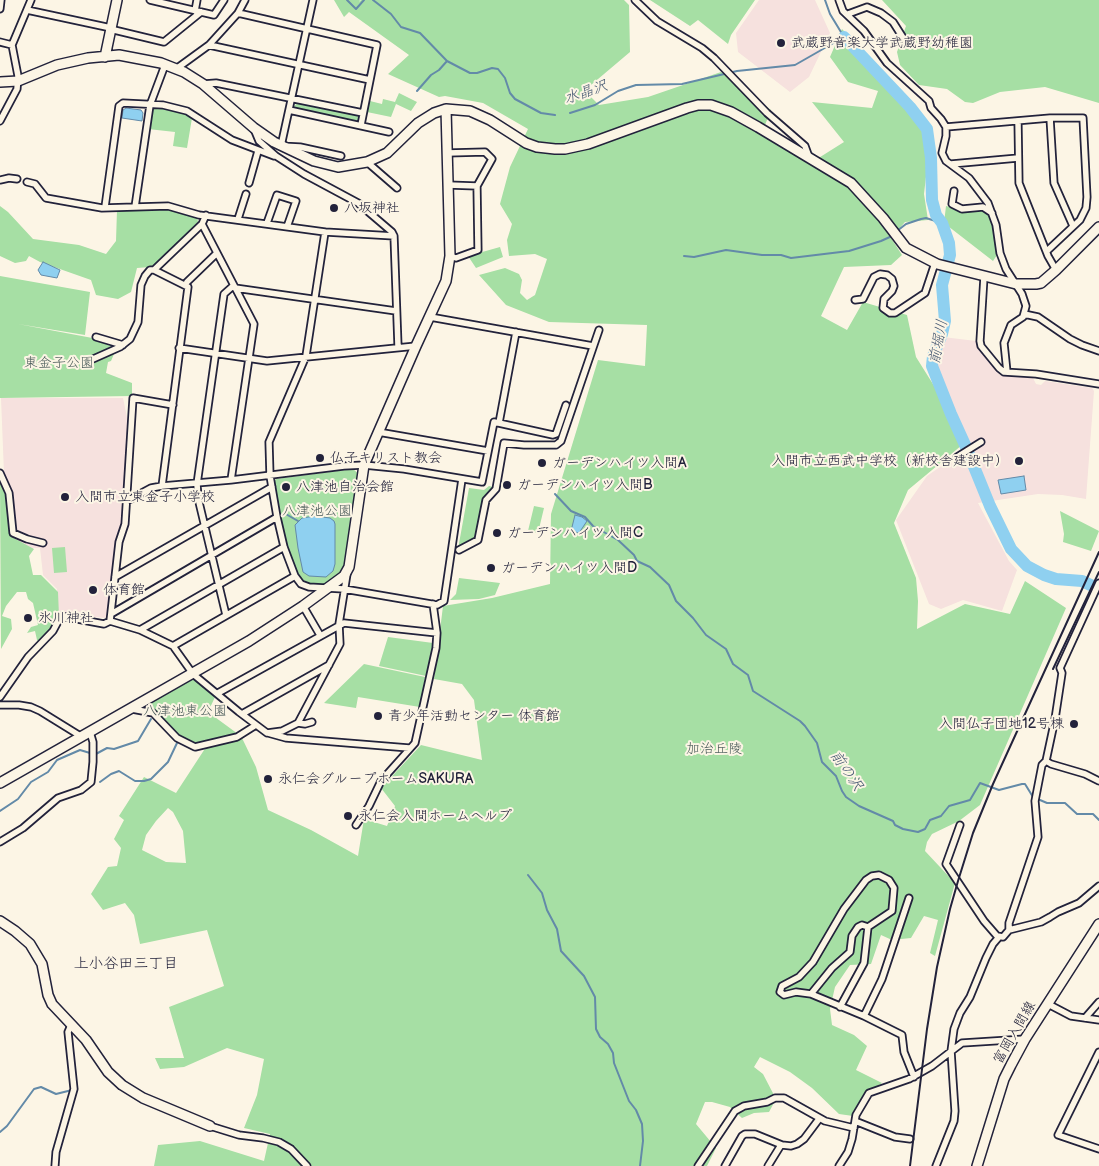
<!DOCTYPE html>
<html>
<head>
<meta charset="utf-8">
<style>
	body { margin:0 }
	canvas { display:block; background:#fcf5e5 }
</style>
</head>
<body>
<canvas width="1099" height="1166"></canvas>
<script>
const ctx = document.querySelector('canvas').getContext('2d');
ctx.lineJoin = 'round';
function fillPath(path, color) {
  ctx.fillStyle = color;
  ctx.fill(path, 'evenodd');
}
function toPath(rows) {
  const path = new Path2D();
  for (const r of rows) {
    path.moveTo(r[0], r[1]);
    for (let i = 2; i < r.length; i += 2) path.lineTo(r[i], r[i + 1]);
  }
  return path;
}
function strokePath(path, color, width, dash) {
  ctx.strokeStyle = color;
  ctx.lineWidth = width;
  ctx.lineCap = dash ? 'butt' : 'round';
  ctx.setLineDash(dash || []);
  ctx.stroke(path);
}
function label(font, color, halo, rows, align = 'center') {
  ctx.font = font + ' "Balsamiq Sans","Klee One",sans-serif';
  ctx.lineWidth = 4;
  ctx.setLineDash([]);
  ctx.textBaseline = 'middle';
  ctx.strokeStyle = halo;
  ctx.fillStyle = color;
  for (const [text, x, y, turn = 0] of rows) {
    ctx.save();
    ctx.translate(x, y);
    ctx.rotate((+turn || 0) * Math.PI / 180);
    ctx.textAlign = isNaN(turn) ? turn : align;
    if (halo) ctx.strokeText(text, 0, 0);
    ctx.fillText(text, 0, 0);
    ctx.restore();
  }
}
const built = toPath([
	[759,0,815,0,830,33,809,77,790,92,738,52,736,33],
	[943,337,976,341,978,348,1000,375,1033,378,1036,384,1041,385,1045,381,1092,388,1094,391,1086,499,1062,495,1038,494,978,503,1009,561,1017,570,1002,611,963,600,941,609,929,604,896,520,927,476,970,446,934,367,935,357],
	[1,398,123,398,129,427,122,521,117,540,106,618,58,614,57,589,43,575,40,548,30,548,10,539,4,473]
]);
const green = toPath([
	[334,0,360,0,359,2,361,0,624,0,629,5,630,52,591,85,590,96,599,105,648,97,721,72,771,110,765,125,817,159,844,142,812,102,872,108,878,91,848,82,830,57,842,29,913,104,929,150,924,194,928,220,905,222,891,238,902,255,891,265,844,267,821,316,847,330,863,302,907,315,916,357,968,440,908,490,894,523,916,578,918,601,917,629,965,604,1010,614,1025,581,1066,608,980,805,959,821,932,834,927,842,925,851,955,883,935,956,930,953,938,920,924,916,911,938,892,940,881,935,871,964,850,965,835,987,830,1009,832,1025,854,1035,867,1046,856,1070,882,1083,870,1091,853,1116,839,1114,812,1088,790,1072,760,1057,754,1067,763,1074,776,1099,769,1112,754,1113,742,1118,730,1107,712,1102,705,1102,696,1124,716,1148,707,1166,154,1166,158,1145,200,1141,264,1161,270,1134,244,1128,257,1095,264,1059,227,1048,184,1067,160,1069,155,1058,184,1058,169,1007,224,986,207,930,140,944,134,915,125,903,103,910,91,894,108,867,117,866,121,848,114,839,124,820,119,816,144,777,176,793,208,744,242,738,256,767,268,810,311,830,358,856,364,819,387,826,395,806,381,788,421,745,482,760,474,700,462,684,434,679,443,606,492,598,550,584,551,514,598,360,645,366,647,325,549,322,506,305,479,275,505,268,519,274,522,280,520,293,527,300,535,295,547,259,535,254,509,256,507,240,512,224,500,204,510,167,528,129,483,103,445,96,439,97,388,74,409,55,349,12,344,17],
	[168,808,173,812,183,831,186,863,166,862,142,850,146,835,156,821],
	[650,0,755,0,731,35,728,44,698,20,690,26],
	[882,0,1099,0,1099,103,1045,87,1000,92,973,103,965,102,947,89,919,85,900,65,897,52,906,26],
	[399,93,417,102,411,111,396,104,391,117,367,112,370,101,382,104,383,99,395,102],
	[298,103,358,116,359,121,357,122,296,109,294,106],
	[155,107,163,107,186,114,192,118,187,148,173,146,175,132,148,129,150,111],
	[0,206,8,212,33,239,79,245,106,254,116,241,117,210,169,209,197,217,198,222,157,263,150,267,137,268,131,292,118,299,96,295,91,280,40,262,29,256,26,261,15,263,0,256],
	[946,206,964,211,983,209,988,213,993,228,997,255,993,261,944,223],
	[500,247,503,257,476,268,468,256],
	[0,276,90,292,85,335,18,324,103,340,119,345,120,350,114,354,111,361,108,362,106,373,132,383,132,396,0,398],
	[353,469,360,475,345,565,341,573,324,585,305,583,299,578,292,565,282,532,274,482,276,479],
	[1,479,7,493,12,537,34,549,29,556,33,575,41,575,58,592,59,616,54,630,40,644,37,640,35,631,27,633,31,627,38,625,33,603,28,599,26,592,17,592,6,606,2,616,11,619,12,629,1,649,0,482],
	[489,486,493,487,485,499,478,540,458,549,469,488,484,490],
	[534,506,544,508,538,533,528,531],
	[1060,511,1099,531,1091,551,1063,542,1064,534],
	[65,547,67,572,54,573,52,548],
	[459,578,500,583,495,595,479,599,450,600,456,594],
	[388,637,433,643,426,676,379,666],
	[364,664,425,677,420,707,358,697,356,708,324,703],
	[192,678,215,697,208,712,238,734,195,745,178,737,147,705]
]);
const water = toPath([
	[126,108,141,110,143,113,142,121,122,118,123,110,126,108],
	[43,262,60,270,57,278,41,275,38,270,43,262],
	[1024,476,1026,490,1001,494,998,480,1024,476],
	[575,515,582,517,587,521,579,533,571,531,575,515],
	[315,516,330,518,334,521,335,524,335,564,333,571,326,577,309,576,303,572,298,548,295,525,302,518,315,516]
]);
const stream = toPath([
	[347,0,356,9,364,0],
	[373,0,391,14,401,27,420,33,447,61,470,73,477,73,492,68,498,69,505,78,510,93,515,99,541,113,555,115],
	[417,91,431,75,439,70,447,61],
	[570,113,595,105,618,91,636,85,682,84,737,71,795,65,844,37,830,14,825,0],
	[897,231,906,224,921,219,926,218,942,223],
	[684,256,694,257,726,250,762,255,781,255,791,258,849,251,881,241,892,236],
	[555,494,571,511,585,517,593,526,618,540,634,555,637,561,650,567,669,585,676,601,693,618,706,635,726,649,733,664,748,675,753,691,800,721,805,726,817,743,822,762,836,776,842,791,846,797,859,806,893,821,895,825,903,829,918,832,925,829,930,820,941,816,949,806,970,800,980,783,999,790,1022,784,1025,784,1033,797,1047,803,1065,803,1077,814,1093,814,1099,820],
	[284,513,298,521],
	[94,755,107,748,114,749,138,741,151,719],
	[100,782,111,774,119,771,135,781,144,781,151,779,168,762,177,743],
	[0,811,18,799,31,782,48,772,57,760,80,750,90,753],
	[528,875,542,893,547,910,557,929,561,951,584,976,595,997,596,1029,600,1037,608,1044,613,1053,614,1063,629,1101,636,1110,642,1124,643,1141,640,1166],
	[0,1132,7,1126,34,1089,41,1087,56,1094,72,1090]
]);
const river = toPath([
	[844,37,910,107,927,129,931,158,932,200,936,215,942,223,949,243,950,255,942,285,945,321,942,334,933,356,932,366,951,414,966,447,990,506,1011,549,1027,566,1044,575,1056,579,1082,581,1099,589]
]);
const street = toPath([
	[150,0,214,15,224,0],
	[313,0,281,146,300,147,341,156],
	[635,0,657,21,702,48,714,58,767,113,805,146,809,157],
	[839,0,843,11,864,31,887,63,929,101,931,108,941,119,946,127,946,136,942,153,946,161,969,178,988,203,996,225,1000,253,1006,269,1022,294,1026,306,1023,317,1011,325,1004,343,1007,372],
	[0,9,1,0],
	[27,10,111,28],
	[195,11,197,0],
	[238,13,377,45,361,125],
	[848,14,867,7,881,13,893,22,907,44],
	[110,29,164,42,201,12],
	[0,42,12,45],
	[209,45,370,80],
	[176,69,209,45,238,13,245,0],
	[203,84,216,83,363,113],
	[289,110,389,132],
	[1050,118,1054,183,1073,226],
	[0,121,17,89,18,76,12,45,31,0],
	[1018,121,1019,183,1048,256,1056,270],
	[946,127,1050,118,1083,118,1087,197,1086,208,1080,220,1047,251],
	[254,129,259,141,276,156,304,174,358,203,392,232,394,236,398,346],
	[447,153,485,152,492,159,477,186,448,185],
	[367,162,397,188],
	[951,164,1018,158],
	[0,180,9,178,17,179],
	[27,182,35,184,46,198,102,208,168,206,199,215,325,232,394,236],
	[249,183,258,151],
	[954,191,952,204,962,209,983,207,992,213],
	[105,207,119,106,123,103,163,105,187,111,232,140,274,156],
	[135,207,150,105,165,65],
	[206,215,202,224,254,324,231,480],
	[238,219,246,194],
	[267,223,277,195,296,201,287,227],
	[325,232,306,356,269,442,270,476,277,517,284,547,295,576,301,584,309,587,344,589,437,605,444,601,462,479],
	[450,256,456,258,478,250,477,186],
	[154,270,188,287,162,486],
	[984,277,980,341,981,346,999,368,1004,372,1036,374,1099,384],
	[187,282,217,253],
	[235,288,396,311],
	[855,300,863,299,874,277,880,274,887,275,892,279,894,286,892,291,884,299,883,308,890,313,895,313,925,293,935,263],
	[1024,314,1038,317,1070,339,1082,345,1099,351],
	[430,317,593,346],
	[96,337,123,345],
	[179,348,267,361,416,346],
	[93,359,120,347,130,339,138,322,141,285,145,276,150,270,154,270,202,224],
	[499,423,516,332],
	[378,432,488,451],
	[957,457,981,442],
	[0,473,9,493,13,533,27,539,43,543],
	[127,501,151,488,162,486,231,480,344,466,364,465,404,469,482,482,494,422,553,435,556,434,566,405],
	[459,550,478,540,486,500,496,489,504,443,524,445,556,445,561,441,599,330],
	[115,577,272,487],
	[303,606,320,635],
	[111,614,277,517],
	[226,615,198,498,197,484,224,294,233,286],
	[110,621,119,542,125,524,133,398,173,405],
	[140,630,284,547],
	[173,646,295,576],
	[218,693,344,623,437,633],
	[0,697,28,657,53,631,61,616,104,624,110,621,140,630,173,646,193,674,239,712,267,733,282,731,298,723,340,644,339,624,347,574],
	[0,705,19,705,31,707,40,711,82,737],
	[132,709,153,713,177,738,195,747,237,737,256,725],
	[242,714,329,665],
	[298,723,305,724,312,722],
	[268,733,286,738,409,748],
	[1046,761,1051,764,1085,774,1099,781],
	[356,825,369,806,381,781,415,743,436,648,437,633,433,604],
	[960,825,946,864,984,921,997,936,1003,937,1009,930,1009,923,1038,837,1035,801,1042,765,1046,761,1055,719,1062,673,1060,668,1099,583],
	[0,842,23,828,58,798,81,790,91,782,93,762,93,742,90,732],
	[1009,930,1041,922,1050,917,1058,912,1079,903,1099,886],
	[811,994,796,992,784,995,780,992,782,986,799,977,813,962,844,909,866,880,872,876,879,875,889,880,894,888,892,911,868,927,862,925,858,927,852,936,850,952,832,968,811,994,864,1016,902,1035,904,1052,914,1077],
	[1048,1004,1071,1016,1099,1020],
	[840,1007,864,963,868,927],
	[864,1016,882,979,909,898],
	[1085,1018,1099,1002],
	[1099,1052,1058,1135,1099,1149],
	[855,1121,895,1137,910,1139],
	[210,1126,239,1135,263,1138,279,1142,291,1149,307,1166],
	[55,1166,56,1152,74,1089,68,1032,71,1025],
	[698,1166,735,1111,744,1106,767,1102,775,1098,784,1098,825,1121,854,1128],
	[725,1166,742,1136,745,1134,755,1134,782,1145,791,1146,797,1144,804,1139,819,1119],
	[768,1166,781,1145],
	[839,1166,848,1152,852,1139,856,1115,869,1093,909,1079,932,1066,962,1043,1025,1039],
	[936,1166,954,1121,955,1111,951,1051,954,1029,960,1013,970,997,986,958,993,944,999,937]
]);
const secondary = toPath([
	[105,57,117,0],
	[0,82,18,81,57,65,88,58,119,55,161,63,184,72,203,84,254,128,274,142,314,161,338,167,367,162,387,153,418,123,434,113,446,109,470,111,490,120,526,143,537,147,555,149,565,149,588,144,687,108,698,105,711,105,731,112,758,127,851,183,883,218,906,248,937,264,1016,284,1036,284,1041,283,1056,270,1099,227],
	[0,783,249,641,303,606,344,576,349,567,364,465,416,346,446,281,450,256,446,109],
	[0,921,15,931,30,944,42,964,48,995,52,1004,86,1040,108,1072,122,1085,143,1098,210,1126],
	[977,1166,1004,1079,1011,1065,1025,1039,1099,924]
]);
const rail = toPath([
	[1053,669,1099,572],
	[910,1166,927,1029,937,967,950,909,958,881,973,833,993,784,1099,552]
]);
const markers = [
	[781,43,5,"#22223b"],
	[334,208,5,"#22223b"],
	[320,458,5,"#22223b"],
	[1019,461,5,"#22223b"],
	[542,463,5,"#22223b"],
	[507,485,5,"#22223b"],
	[286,487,5,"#22223b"],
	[65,497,5,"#22223b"],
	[497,533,5,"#22223b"],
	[491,568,5,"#22223b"],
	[93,590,5,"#22223b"],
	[28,618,5,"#22223b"],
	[378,716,5,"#22223b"],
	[1074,724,5,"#22223b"],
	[268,779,5,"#22223b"],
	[348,816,5,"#22223b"]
];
const poiNames = [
	["武蔵野音楽大学武蔵野幼稚園",791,43],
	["八坂神社",344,208],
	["仏子キリスト教会",330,458],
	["入間市立西武中学校（新校舎建設中）",1009,461,"right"],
	["ガーデンハイツ入間A",552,463],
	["ガーデンハイツ入間B",517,485],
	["八津池自治会館",296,487],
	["入間市立東金子小学校",75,497],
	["ガーデンハイツ入間C",507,533],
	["ガーデンハイツ入間D",501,568],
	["体育館",103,590],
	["氷川神社",38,618],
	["青少年活動センター 体育館",388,716],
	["入間仏子団地12号棟",1064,724,"right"],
	["永仁会グループホームSAKURA",278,779],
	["永仁会入間ホームヘルプ",358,816]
];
const parkNames = [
	["東金子公園",59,363],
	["八津池公園",317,511],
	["八津池東公園",185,711],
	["加治丘陵",714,749]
];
const streetNames = [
	["富岡入間線",1015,1033,-60]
];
const waterNames = [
	["水晶沢",586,93,-19],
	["前堀川",939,342,-79],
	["前の沢",846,771,55]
];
const neighbourhoodNames = [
	["上小谷田三丁目",126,964]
];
fillPath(built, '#f6e1de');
fillPath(green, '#a6dfa4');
fillPath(water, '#8fd0f0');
strokePath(water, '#638aa8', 1);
strokePath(stream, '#638aa8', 2);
strokePath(river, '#8fd0f0', 12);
strokePath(street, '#22223b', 9);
strokePath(secondary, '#22223b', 12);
strokePath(street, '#fcf5e5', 5.5);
strokePath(secondary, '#fcf5e5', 9);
strokePath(rail, '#22223b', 2);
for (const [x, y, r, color] of markers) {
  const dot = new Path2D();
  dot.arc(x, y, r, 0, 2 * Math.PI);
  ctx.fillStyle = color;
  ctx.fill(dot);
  strokePath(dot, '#fcf5e5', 2);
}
label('14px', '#22223b', '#fcf5e5', poiNames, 'left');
label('14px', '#4a5b5a', '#fcf5e5', parkNames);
label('14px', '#22223b', '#fcf5e5', streetNames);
label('italic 15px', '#435671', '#fcf5e5', waterNames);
label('15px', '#22223b', '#fcf5e5', neighbourhoodNames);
</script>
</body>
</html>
